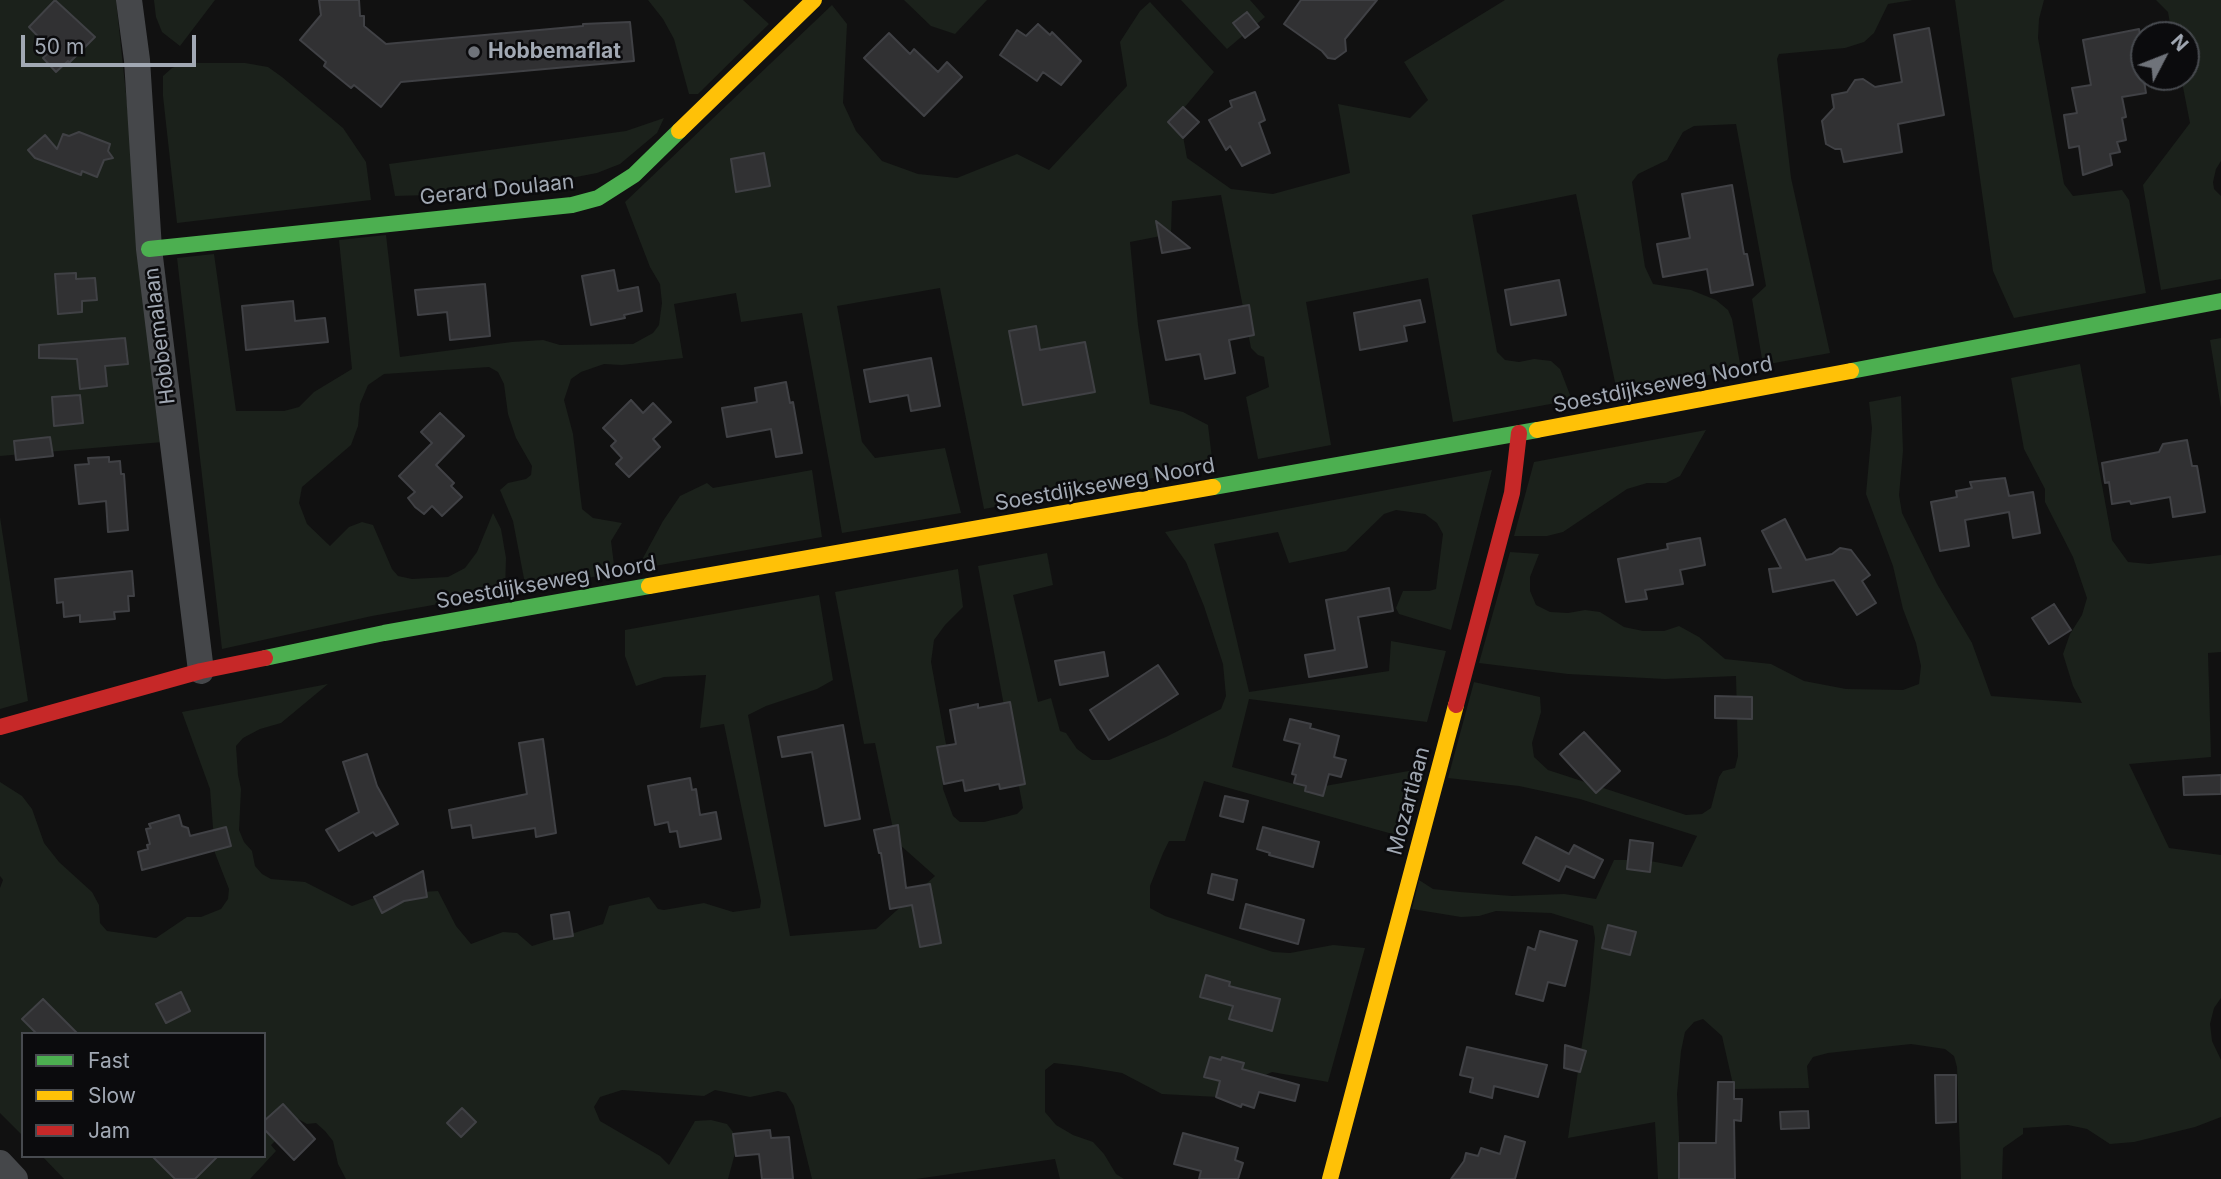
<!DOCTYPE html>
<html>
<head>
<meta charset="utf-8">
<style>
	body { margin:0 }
	#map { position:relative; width:2221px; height:1179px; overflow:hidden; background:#111; font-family:Inter,sans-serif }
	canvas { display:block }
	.legend { position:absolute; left:21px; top:1032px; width:245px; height:126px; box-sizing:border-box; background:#0b0b0d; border:2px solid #474a4f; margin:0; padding:9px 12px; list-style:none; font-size:21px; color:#a1a8b3 }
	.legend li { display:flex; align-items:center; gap:14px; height:35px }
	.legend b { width:35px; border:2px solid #474a4f }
	.north { position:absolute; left:2130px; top:21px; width:70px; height:70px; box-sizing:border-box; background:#0b0b0d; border:2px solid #474a4f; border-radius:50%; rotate:48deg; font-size:19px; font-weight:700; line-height:28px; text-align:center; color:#a1a8b3 }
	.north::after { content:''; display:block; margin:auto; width:24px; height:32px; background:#6f737a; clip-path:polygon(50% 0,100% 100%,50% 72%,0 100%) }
	.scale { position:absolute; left:21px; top:35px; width:175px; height:32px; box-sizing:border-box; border:4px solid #a1a8b3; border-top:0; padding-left:9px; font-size:21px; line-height:24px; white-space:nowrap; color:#a1a8b3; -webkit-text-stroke:5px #0b0b0d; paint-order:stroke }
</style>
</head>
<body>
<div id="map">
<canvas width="2221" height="1179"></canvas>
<ul class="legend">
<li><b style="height:9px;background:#4caf50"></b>Fast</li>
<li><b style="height:9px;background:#ffc107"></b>Slow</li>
<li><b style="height:9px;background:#c62828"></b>Jam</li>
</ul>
<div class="north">N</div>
<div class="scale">50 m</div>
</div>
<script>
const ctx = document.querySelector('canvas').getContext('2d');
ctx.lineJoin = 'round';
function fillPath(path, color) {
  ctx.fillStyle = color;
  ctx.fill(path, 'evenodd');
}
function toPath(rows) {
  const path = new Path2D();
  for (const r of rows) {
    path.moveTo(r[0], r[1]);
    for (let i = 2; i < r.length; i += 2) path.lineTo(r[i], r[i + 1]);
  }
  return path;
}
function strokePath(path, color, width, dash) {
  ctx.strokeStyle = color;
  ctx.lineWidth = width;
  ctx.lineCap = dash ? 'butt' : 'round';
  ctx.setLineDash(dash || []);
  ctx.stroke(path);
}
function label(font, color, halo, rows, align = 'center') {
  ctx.font = font + ' Inter,sans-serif';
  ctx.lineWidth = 5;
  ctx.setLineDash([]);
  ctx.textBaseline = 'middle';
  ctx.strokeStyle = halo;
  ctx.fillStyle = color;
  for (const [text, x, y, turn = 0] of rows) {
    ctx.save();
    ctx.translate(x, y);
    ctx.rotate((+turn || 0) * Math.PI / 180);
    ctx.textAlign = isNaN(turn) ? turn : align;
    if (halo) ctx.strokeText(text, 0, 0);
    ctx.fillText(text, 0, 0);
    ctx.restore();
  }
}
const green = toPath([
	[0,0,116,0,163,442,0,456],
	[154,0,215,0,180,46,162,32,156,17],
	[648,0,743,0,769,24,698,94,689,94,674,39,663,19],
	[904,0,987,0,955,34,931,26],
	[1181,0,1250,0,1265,17,1227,49],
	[1505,0,1913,0,1888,4,1874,33,1864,42,1845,48,1779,54,1777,59,1791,178,1830,353,1763,365,1752,299,1766,286,1736,124,1694,126,1683,132,1667,160,1638,174,1632,182,1645,267,1653,284,1691,290,1716,300,1728,310,1732,319,1741,369,1617,392,1576,194,1472,215,1497,352,1505,360,1519,362,1534,359,1551,361,1560,369,1572,400,1453,422,1428,278,1306,302,1331,445,1258,459,1246,397,1269,387,1264,357,1258,355,1251,348,1221,195,1172,201,1171,234,1130,242,1138,325,1150,404,1183,412,1208,425,1213,467,984,509,940,288,837,306,862,442,875,458,945,448,961,513,842,533,802,313,741,322,736,293,674,304,683,358,622,365,604,364,581,372,571,379,564,400,573,434,582,509,593,518,622,523,611,541,615,573,526,589,513,521,500,490,508,483,526,479,531,475,532,466,516,438,508,414,504,384,498,372,489,367,384,374,368,385,360,404,358,426,351,445,302,487,299,503,307,524,330,546,349,527,362,522,373,525,392,569,398,576,412,579,448,577,465,568,477,552,493,513,501,529,506,558,505,592,372,616,222,649,177,258,214,254,236,411,284,411,299,407,314,392,352,369,339,240,386,235,400,357,512,342,543,340,560,345,633,344,653,333,659,325,662,303,660,284,650,267,625,202,832,5,847,24,843,103,856,131,882,161,918,174,957,178,1017,154,1049,170,1127,86,1120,42,1140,11,1150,2,1214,72,1179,114,1187,158,1231,189,1273,194,1350,173,1338,104,1410,118,1428,100,1404,62],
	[1955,0,2044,0,2039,19,2038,38,2064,184,2073,196,2122,190,2129,200,2146,293,2014,318,1993,271],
	[2156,0,2221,0,2221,161,2216,169,2213,182,2214,189,2221,196,2221,279,2161,290,2143,185,2190,123,2181,77,2186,77,2186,35,2172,35,2168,12],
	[185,63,245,63,268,67,282,77,343,128,366,162,371,200,177,223,163,96,163,76,172,68],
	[664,118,657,133,620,164,597,173,550,182,429,195,395,196,389,164,626,131],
	[2221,338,2221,408,2210,340],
	[2080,364,2112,540,2128,562,2149,564,2221,555,2221,652,2208,653,2211,757,2129,764,2169,848,2221,855,2221,998,2214,1008,2210,1024,2212,1041,2221,1060,2221,1117,2195,1127,2134,1142,2110,1144,2087,1129,2068,1125,2023,1128,2023,1134,2003,1148,2002,1179,1961,1179,1957,1067,1954,1056,1945,1049,1911,1044,1828,1053,1813,1057,1807,1066,1809,1088,1734,1089,1722,1036,1703,1019,1694,1022,1685,1032,1681,1051,1677,1094,1681,1179,1658,1179,1655,1122,1568,1138,1590,991,1595,938,1593,926,1551,913,1496,911,1479,916,1461,917,1412,909,1419,880,1433,889,1460,892,1512,896,1564,894,1596,899,1614,860,1645,860,1682,867,1697,836,1580,799,1519,786,1448,778,1474,682,1540,697,1541,712,1532,743,1534,757,1548,770,1686,815,1702,814,1711,808,1719,777,1723,771,1735,768,1738,756,1736,676,1665,679,1568,674,1479,663,1510,552,1539,554,1530,577,1530,591,1536,605,1550,612,1568,613,1585,610,1600,612,1624,627,1643,631,1664,631,1679,626,1699,637,1725,659,1771,664,1804,681,1846,689,1903,690,1919,684,1921,666,1916,643,1903,609,1893,566,1866,494,1872,428,1869,402,1901,396,1903,451,1899,495,1902,513,1937,584,1972,643,1991,696,2082,703,2073,686,2063,654,2070,634,2082,615,2087,598,2073,557,2045,502,2045,489,2024,449,2011,378],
	[1706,430,1680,476,1666,483,1647,483,1627,489,1563,532,1547,536,1514,536,1534,462],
	[812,470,822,537,637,569,663,521,680,496,707,483,713,488],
	[1492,470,1451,630,1399,614,1396,608,1403,591,1429,591,1436,589,1443,534,1437,523,1425,514,1396,510,1384,514,1346,551,1289,563,1278,532,1214,544,1249,692,1389,671,1391,641,1446,651,1427,722,1249,699,1232,767,1305,787,1325,786,1414,770,1396,835,1204,781,1185,841,1169,841,1163,853,1150,886,1150,908,1165,916,1273,952,1290,953,1333,945,1365,948,1328,1082,1272,1072,1218,1097,1162,1094,1122,1073,1080,1066,1054,1063,1045,1070,1045,1112,1056,1125,1073,1135,1093,1142,1104,1154,1116,1174,1124,1179,1060,1179,1055,1159,916,1179,812,1179,794,1106,786,1093,778,1091,750,1097,715,1090,704,1096,622,1090,600,1097,594,1107,600,1121,660,1156,669,1165,695,1121,711,1120,727,1124,733,1132,737,1146,728,1179,346,1179,338,1164,333,1141,325,1131,316,1123,307,1124,298,1119,271,1145,276,1151,250,1179,64,1179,42,1156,264,1156,264,1034,23,1034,23,1136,0,1113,0,888,3,880,0,876,0,782,22,796,32,809,44,843,59,862,92,892,99,905,100,923,107,931,156,938,187,917,201,917,221,909,228,899,229,889,215,853,210,789,182,712,328,684,281,723,260,729,243,738,236,746,238,775,241,789,239,830,244,842,252,851,255,866,262,874,271,879,305,882,352,906,371,899,404,893,438,891,456,926,471,944,503,932,517,933,532,946,603,924,609,906,649,897,658,909,664,910,704,903,733,912,760,908,761,901,724,724,700,728,706,675,664,677,636,686,625,656,625,630,819,595,833,680,817,689,766,706,748,715,790,936,876,929,935,876,899,844,893,829,875,743,864,744,835,592,958,569,963,607,945,625,934,640,931,662,949,761,942,768,943,789,953,816,960,822,984,822,1017,814,1023,808,978,566,1047,553,1053,585,1013,595,1038,702,1051,698,1060,731,1066,733,1077,749,1092,760,1109,760,1166,737,1221,709,1226,696,1223,664,1204,606,1186,562,1165,532],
	[0,517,28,701,0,709]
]);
const building = toPath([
	[55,0,95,37,69,63,68,61,56,72,43,58,51,50,29,27,55,0],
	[319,0,359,0,360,16,364,16,364,26,386,44,583,26,583,24,630,22,634,61,401,82,381,107,354,85,351,88,324,66,326,62,300,40,321,15,319,0],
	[1301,0,1377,0,1345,39,1346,51,1335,59,1328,58,1322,51,1284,24,1301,0],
	[1247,12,1259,27,1245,38,1233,23,1247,12],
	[1038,24,1050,35,1052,32,1081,61,1061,85,1043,72,1037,81,1000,55,1017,30,1026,36,1038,24],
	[1929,28,1944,115,1898,124,1902,152,1844,162,1841,149,1835,149,1826,144,1822,121,1834,108,1832,95,1847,92,1855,80,1863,79,1875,87,1902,82,1894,35,1929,28],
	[2139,29,2144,55,2140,56,2146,93,2122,97,2126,117,2122,118,2126,140,2117,142,2120,152,2110,154,2112,165,2083,175,2079,146,2069,148,2064,115,2077,113,2072,88,2091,85,2083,40,2139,29],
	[889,33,910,54,914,49,938,72,947,62,962,77,924,116,864,58,889,33],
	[1255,92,1265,120,1259,123,1270,153,1242,166,1230,146,1226,150,1209,120,1232,107,1230,101,1255,92],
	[1183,107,1199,122,1183,138,1168,122,1183,107],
	[79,132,110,144,108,151,113,158,104,160,97,177,82,171,81,175,35,158,28,150,45,135,57,149,63,134,69,136,79,132],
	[764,153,770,186,736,192,731,159,764,153],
	[1732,185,1744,254,1747,254,1753,285,1711,293,1707,269,1663,277,1657,244,1690,238,1682,194,1732,185],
	[1156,221,1190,248,1162,253,1156,221],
	[614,270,618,291,638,287,642,311,624,315,625,318,591,325,582,276,614,270],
	[76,273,76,279,95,278,97,300,82,301,82,312,58,314,55,274,76,273],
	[1559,280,1566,315,1511,325,1505,290,1559,280],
	[485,284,490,336,450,340,447,312,418,315,415,290,485,284],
	[1420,300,1425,322,1404,326,1407,341,1360,350,1354,313,1420,300],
	[293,301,295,321,325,318,328,342,246,350,242,306,293,301],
	[1249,305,1254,335,1229,340,1235,373,1205,379,1200,354,1166,360,1158,321,1249,305],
	[1036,326,1040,350,1085,342,1095,392,1023,405,1009,331,1036,326],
	[125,338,128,364,105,366,107,386,80,389,77,359,39,358,39,345,125,338],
	[931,358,940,406,911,411,908,395,870,402,864,370,931,358],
	[786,382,790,403,793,402,802,453,776,457,771,429,727,437,722,408,757,402,755,388,786,382],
	[80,395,83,423,54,426,52,397,80,395],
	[631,400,643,413,653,403,671,422,653,439,660,447,629,477,616,464,622,458,611,446,616,441,603,428,631,400],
	[440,413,464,436,436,465,454,483,451,486,462,497,442,516,432,506,424,514,415,507,408,498,415,492,399,476,432,443,421,432,440,413],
	[50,437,53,456,16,460,14,441,50,437],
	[2187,440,2192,466,2197,466,2205,512,2173,517,2170,497,2131,504,2130,501,2112,504,2109,482,2105,483,2102,463,2159,452,2163,444,2187,440],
	[109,457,109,462,120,461,121,474,124,474,128,530,108,532,106,501,79,504,75,465,89,464,88,458,109,457],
	[2005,478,2009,496,2033,492,2040,533,2013,538,2009,512,1965,520,1969,546,1940,551,1931,502,1957,497,1956,491,1972,488,1970,482,2005,478],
	[1785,519,1806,560,1832,554,1840,548,1851,550,1870,575,1862,581,1876,603,1857,615,1834,580,1773,592,1769,569,1781,568,1762,531,1785,519],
	[1700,538,1705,565,1680,570,1683,584,1645,590,1647,599,1626,602,1618,559,1668,549,1667,544,1700,538],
	[132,571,134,596,128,596,129,611,114,612,115,619,80,622,80,615,64,617,63,602,57,603,55,579,132,571],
	[1389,588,1393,611,1358,617,1367,667,1309,677,1305,655,1335,650,1326,600,1389,588],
	[2054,604,2071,630,2049,644,2032,618,2054,604],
	[1104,652,1108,676,1060,685,1055,661,1104,652],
	[1158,665,1178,694,1109,740,1090,710,1158,665],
	[1715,696,1752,697,1752,719,1715,718,1715,696],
	[1010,702,1025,784,1000,789,999,784,965,791,963,780,944,784,937,747,956,744,950,710,978,704,978,708,1010,702],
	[1290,719,1311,724,1310,728,1339,736,1334,757,1346,760,1341,777,1329,774,1323,796,1305,791,1306,786,1294,783,1296,775,1292,774,1300,744,1284,740,1290,719],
	[843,725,860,819,825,826,812,752,782,757,778,737,843,725],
	[1584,732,1620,771,1596,793,1560,754,1584,732],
	[543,739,556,833,536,837,535,828,473,838,471,825,452,828,449,810,527,794,519,743,543,739],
	[367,754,377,786,398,824,376,836,373,832,339,851,326,830,359,812,343,762,367,754],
	[2221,775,2221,794,2184,795,2183,777,2221,775],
	[690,778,692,790,696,789,700,815,716,812,721,839,680,847,677,831,670,832,668,822,655,825,648,786,690,778],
	[1225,796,1248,801,1243,822,1220,816,1225,796],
	[179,815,182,826,188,828,190,836,226,827,231,846,142,870,138,852,148,849,147,845,150,844,146,829,151,828,149,824,179,815],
	[898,825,906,888,930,884,941,943,920,947,912,905,890,909,881,853,879,853,874,830,898,825],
	[1263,827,1319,842,1313,867,1269,855,1270,853,1257,849,1263,827],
	[1536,837,1569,854,1574,845,1603,860,1594,878,1566,866,1559,881,1523,863,1536,837],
	[1630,840,1653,843,1650,872,1627,869,1630,840],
	[423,871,427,897,404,901,382,913,374,897,423,871],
	[1212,874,1237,880,1233,900,1208,893,1212,874],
	[1246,904,1304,920,1298,944,1240,928,1246,904],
	[569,912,573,936,554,939,551,915,569,912],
	[1608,925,1636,932,1630,955,1602,948,1608,925],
	[1540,931,1577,941,1565,986,1548,982,1543,1001,1516,994,1528,947,1535,950,1540,931],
	[1206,975,1230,982,1229,986,1280,999,1272,1031,1229,1019,1233,1006,1200,997,1206,975],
	[181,992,190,1011,166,1023,156,1004,181,992],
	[43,999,78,1034,37,1034,22,1019,43,999],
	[1565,1045,1586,1051,1580,1072,1564,1068,1565,1045],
	[1467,1047,1547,1065,1538,1097,1494,1086,1492,1098,1470,1092,1473,1078,1460,1075,1467,1047],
	[1210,1057,1221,1060,1222,1057,1244,1063,1242,1069,1299,1085,1295,1101,1259,1092,1254,1108,1242,1104,1241,1107,1216,1097,1220,1081,1204,1077,1210,1057],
	[1935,1075,1956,1075,1956,1122,1936,1123,1935,1075],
	[1718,1082,1734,1082,1734,1099,1742,1099,1741,1121,1734,1120,1735,1179,1679,1179,1679,1143,1716,1143,1718,1082],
	[283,1104,315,1139,294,1160,264,1129,264,1121,283,1104],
	[462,1108,476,1122,461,1137,447,1123,462,1108],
	[1808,1111,1809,1128,1781,1129,1780,1112,1808,1111],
	[770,1130,771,1138,789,1137,793,1179,762,1179,759,1154,736,1156,733,1134,770,1130],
	[1183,1133,1238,1148,1235,1160,1243,1163,1238,1179,1199,1179,1201,1171,1174,1164,1183,1133],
	[1505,1136,1525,1142,1515,1179,1451,1179,1464,1161,1466,1153,1478,1156,1481,1148,1500,1154,1505,1136],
	[152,1156,218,1156,195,1179,175,1179,152,1156]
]);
const street = toPath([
	[129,0,137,60,149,249,201,671],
	[0,1163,15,1179]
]);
const fast = toPath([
	[149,249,572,205,598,198,634,175,679,131],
	[1851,371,2221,301],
	[1213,487,1537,430],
	[265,658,384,633,649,586]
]);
const slow = toPath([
	[679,131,814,0],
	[1537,430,1851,371],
	[649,586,1213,487],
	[1330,1179,1456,705]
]);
const jam = toPath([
	[1456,705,1512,493,1519,433],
	[0,727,201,671,265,658]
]);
const markers = [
	[474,52,7,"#6f737a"]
];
const poiNames = [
	["Hobbemaflat",488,52]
];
const streetNames = [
	["Gerard Doulaan",497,190,-6],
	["Hobbemalaan",160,336,-97],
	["Soestdijkseweg Noord",1663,385,-11],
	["Soestdijkseweg Noord",1105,485,-10],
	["Soestdijkseweg Noord",546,583,-10],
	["Mozartlaan",1409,801,-75]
];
fillPath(green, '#1b211b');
fillPath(building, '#313133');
strokePath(building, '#404145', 2);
strokePath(street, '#45474a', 26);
strokePath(fast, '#4caf50', 16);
strokePath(slow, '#ffc107', 16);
strokePath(jam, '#c62828', 16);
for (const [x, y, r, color] of markers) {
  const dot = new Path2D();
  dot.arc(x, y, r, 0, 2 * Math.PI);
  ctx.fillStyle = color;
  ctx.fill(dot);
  strokePath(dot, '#0b0b0d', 2.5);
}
label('bold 21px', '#a1a8b3', '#0b0b0d', poiNames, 'left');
label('21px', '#a1a8b3', '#0b0b0d', streetNames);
</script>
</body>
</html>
